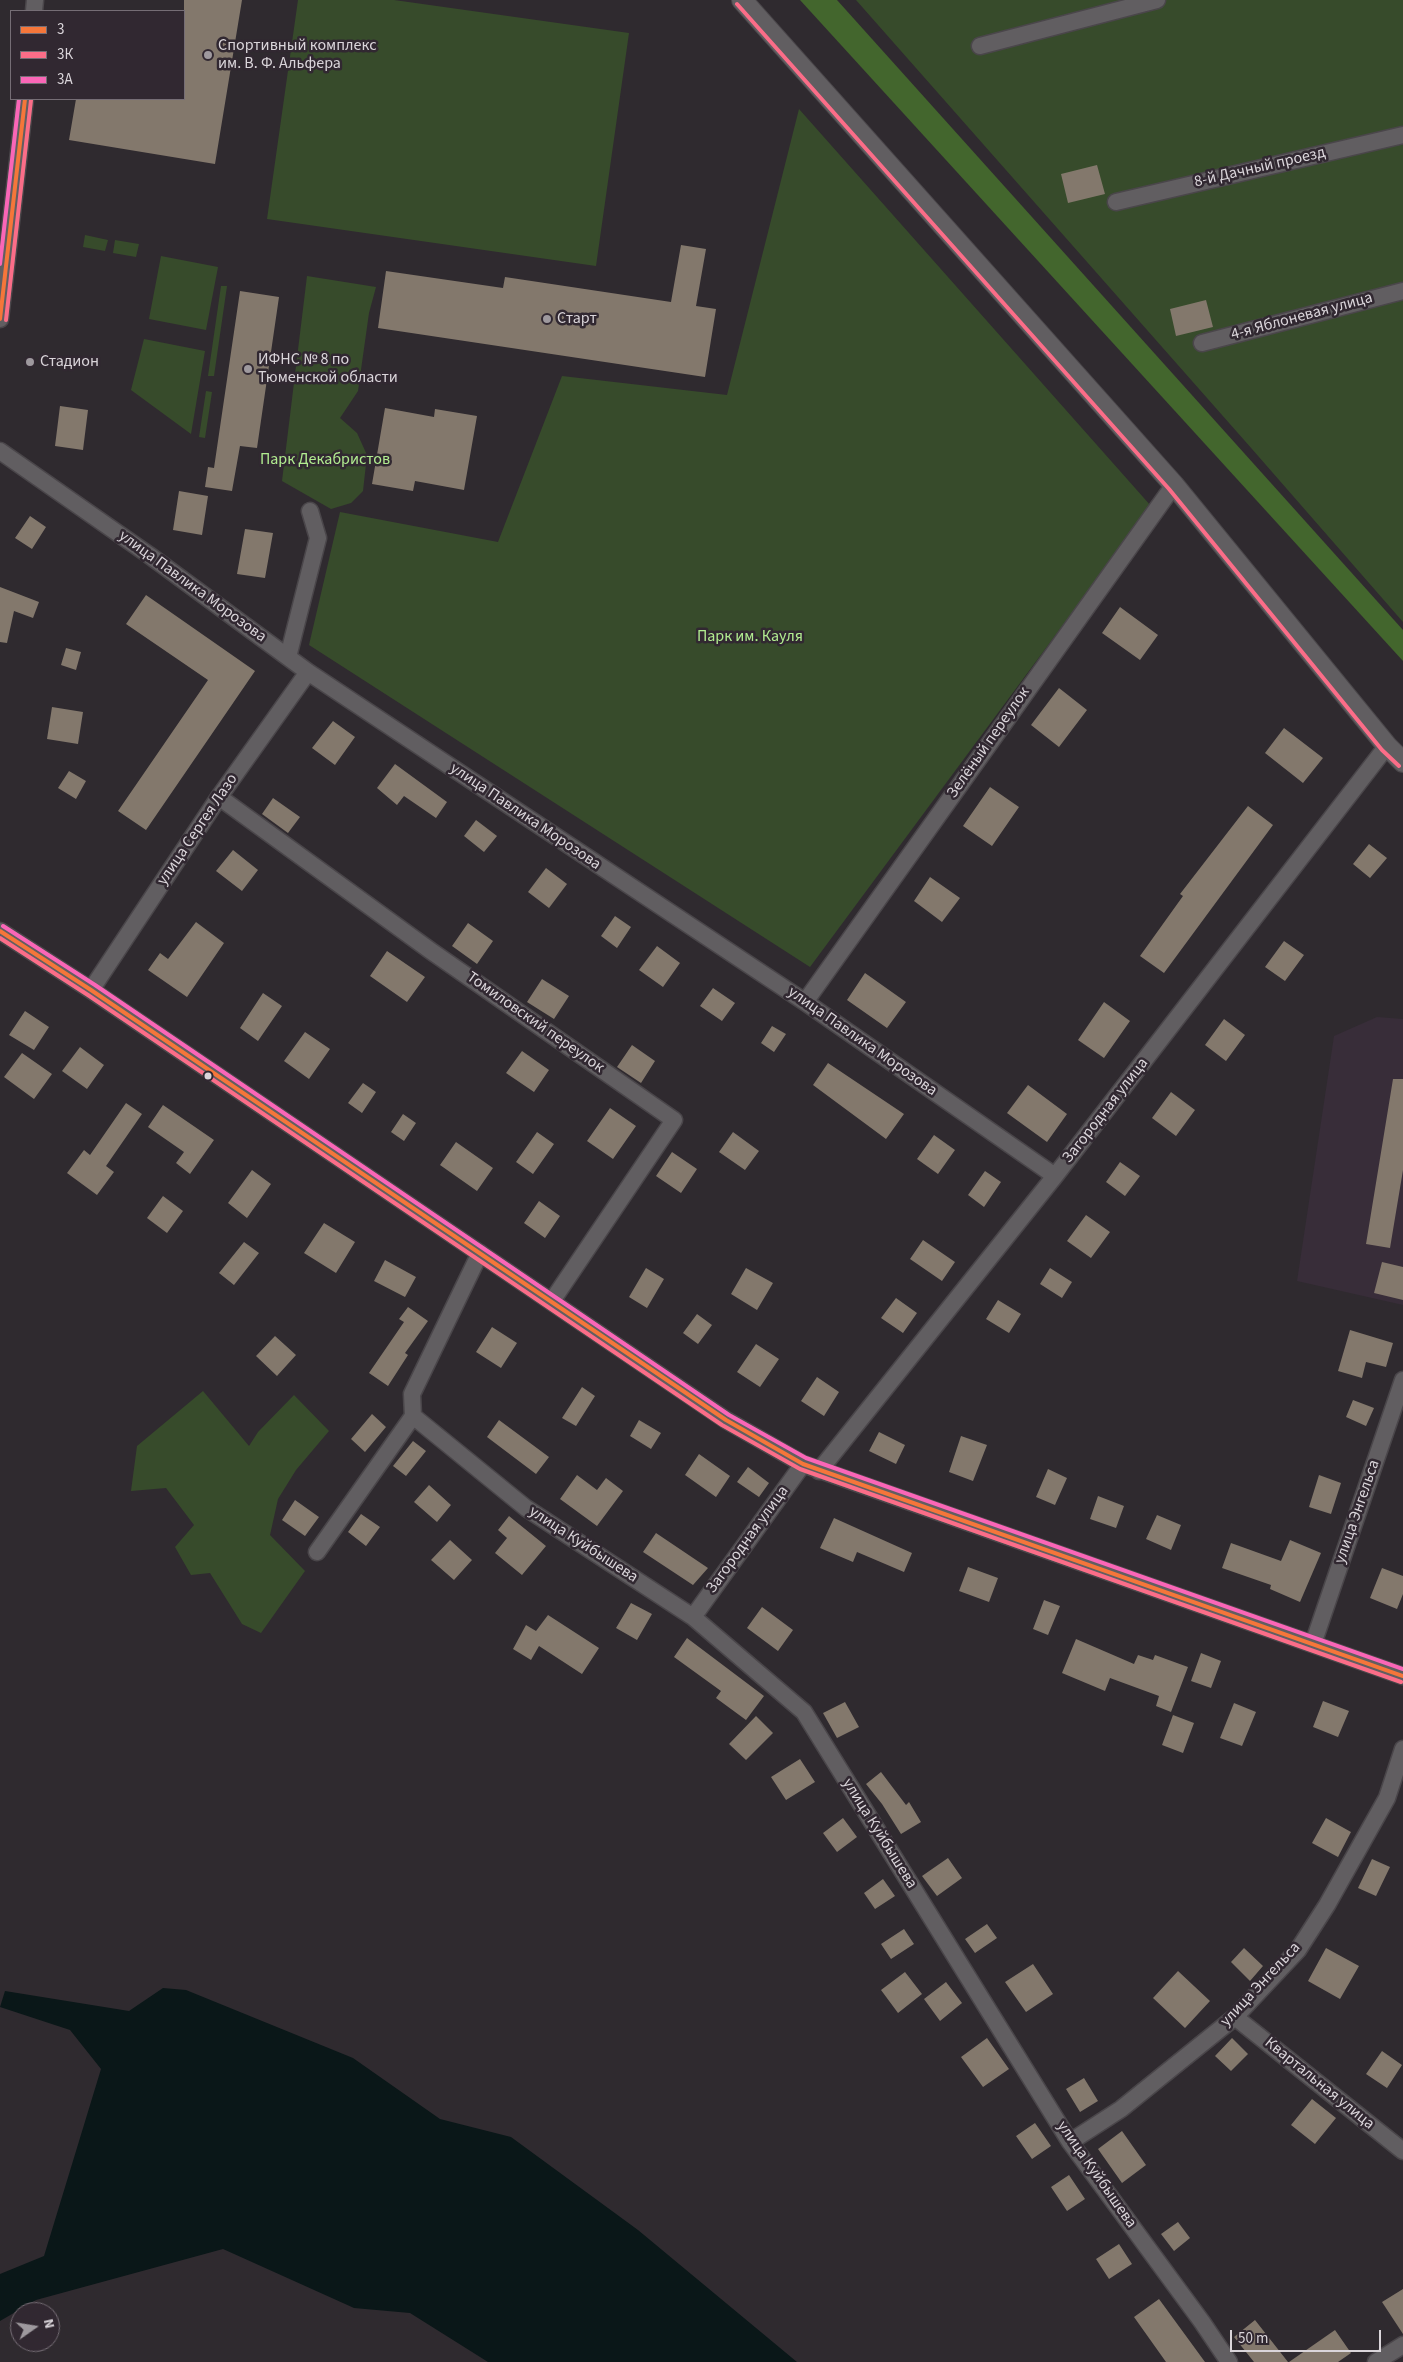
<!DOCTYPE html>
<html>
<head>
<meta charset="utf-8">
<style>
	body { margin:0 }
	#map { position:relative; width:1403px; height:2362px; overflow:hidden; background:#2f2a2f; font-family:"Source Sans 3",sans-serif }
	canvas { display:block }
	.legend { position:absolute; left:10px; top:10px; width:175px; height:90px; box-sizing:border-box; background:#312831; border:1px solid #756d75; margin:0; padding:6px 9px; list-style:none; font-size:15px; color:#dad5da }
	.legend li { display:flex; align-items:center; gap:10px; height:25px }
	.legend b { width:25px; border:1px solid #756d75 }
	.north { position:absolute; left:10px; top:2302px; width:50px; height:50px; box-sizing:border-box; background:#312831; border:1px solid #756d75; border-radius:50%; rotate:77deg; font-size:14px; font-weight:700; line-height:20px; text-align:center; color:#dad5da }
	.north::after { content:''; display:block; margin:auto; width:18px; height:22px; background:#9e999e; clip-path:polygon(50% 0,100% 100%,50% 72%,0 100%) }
	.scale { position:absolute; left:1230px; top:2330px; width:151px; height:22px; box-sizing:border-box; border:2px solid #dad5da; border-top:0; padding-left:6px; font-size:15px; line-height:18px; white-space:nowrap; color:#dad5da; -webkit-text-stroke:4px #312831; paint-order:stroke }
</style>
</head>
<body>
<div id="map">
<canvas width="1403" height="2362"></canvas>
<ul class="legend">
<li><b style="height:6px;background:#f5763a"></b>3</li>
<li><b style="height:6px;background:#fb6d88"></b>3К</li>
<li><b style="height:6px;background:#fa66b7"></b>3А</li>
</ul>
<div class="north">N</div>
<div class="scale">50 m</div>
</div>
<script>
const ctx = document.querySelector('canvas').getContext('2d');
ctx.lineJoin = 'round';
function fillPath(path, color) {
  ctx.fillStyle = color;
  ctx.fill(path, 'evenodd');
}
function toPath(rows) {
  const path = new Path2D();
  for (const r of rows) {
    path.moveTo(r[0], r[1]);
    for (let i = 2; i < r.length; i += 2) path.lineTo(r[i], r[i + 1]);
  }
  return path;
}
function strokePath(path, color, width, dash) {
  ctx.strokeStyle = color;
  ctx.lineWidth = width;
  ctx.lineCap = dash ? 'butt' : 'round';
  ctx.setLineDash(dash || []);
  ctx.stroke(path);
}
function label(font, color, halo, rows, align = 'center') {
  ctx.font = font + ' "Source Sans 3",sans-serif';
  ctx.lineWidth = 5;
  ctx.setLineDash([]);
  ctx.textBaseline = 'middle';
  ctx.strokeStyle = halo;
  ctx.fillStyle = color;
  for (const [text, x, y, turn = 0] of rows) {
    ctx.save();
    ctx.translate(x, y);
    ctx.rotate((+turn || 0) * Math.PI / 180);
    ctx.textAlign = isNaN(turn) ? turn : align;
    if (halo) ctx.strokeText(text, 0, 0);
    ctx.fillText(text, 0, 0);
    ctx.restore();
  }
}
const built = toPath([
	[1377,1017,1403,1019,1403,1305,1297,1281,1334,1036]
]);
const green = toPath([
	[298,0,394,0,629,33,596,266,267,219],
	[856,0,1403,0,1403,622,1252,449],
	[799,109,1151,506,810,967,309,645,340,512,498,542,562,376,727,395],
	[85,235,108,240,105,251,83,247],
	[115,240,139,244,136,257,113,253],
	[161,256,218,267,206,330,149,319],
	[307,276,376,287,369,313,358,391,340,418,357,433,367,455,363,491,351,503,331,509,282,481],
	[221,286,227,286,214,376,208,376],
	[144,339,205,351,191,434,131,390],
	[206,391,212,392,205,438,199,437],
	[203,1391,249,1446,258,1432,294,1395,329,1431,296,1470,278,1499,270,1535,305,1571,261,1633,242,1624,210,1573,191,1575,175,1547,194,1525,166,1488,131,1491,137,1446]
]);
const forest = toPath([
	[800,0,837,0,1403,630,1403,661]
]);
const water = toPath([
	[163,1988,186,1990,353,2058,440,2119,511,2137,638,2230,797,2362,488,2362,410,2313,354,2308,223,2249,36,2300,0,2321,0,2274,44,2256,101,2069,70,2030,0,2007,5,1991,129,2011]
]);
const building = toPath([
	[184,0,242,0,215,164,69,140,76,99,184,99],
	[1097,165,1105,194,1068,203,1061,174],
	[681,245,706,249,696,306,716,309,705,377,378,328,386,271,503,288,505,277,671,302],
	[240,291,279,297,257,448,240,446,232,491,205,487,208,467,214,468],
	[1206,300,1213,327,1176,336,1170,309],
	[60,406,88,410,83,450,55,446],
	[385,408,434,417,435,409,477,416,464,490,415,481,413,491,372,484],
	[179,491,208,496,202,535,173,530],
	[30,516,46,527,32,549,15,538],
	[245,529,273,533,265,578,237,574],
	[0,587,39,602,33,618,14,611,7,643,0,642],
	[146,595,255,671,146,830,118,811,208,680,126,624],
	[1120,607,1158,635,1140,660,1102,633],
	[66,648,81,652,76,670,61,665],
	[1059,688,1087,710,1059,747,1031,725],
	[52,707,83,712,78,744,47,739],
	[333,721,355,737,335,765,312,748],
	[1284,728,1323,758,1303,783,1265,753],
	[395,764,447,802,436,818,404,796,397,805,377,788],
	[69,771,86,781,76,799,58,788],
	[990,787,1019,807,992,846,963,826],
	[273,798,300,817,288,833,262,814],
	[1248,806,1273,825,1164,973,1140,956,1183,896,1180,894],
	[476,820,497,836,484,852,464,836],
	[1369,844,1387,858,1370,878,1353,864],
	[233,850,258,870,242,891,216,871],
	[546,868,567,884,549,908,528,892],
	[930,877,960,898,942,922,914,901],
	[615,916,631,927,617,948,601,936],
	[196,922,224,943,187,997,148,970,160,953,168,959],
	[468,923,493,941,477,964,452,946],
	[1284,941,1304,955,1285,981,1265,967],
	[657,946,680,963,663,987,639,970],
	[387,951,425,977,407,1002,370,976],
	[865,973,906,1002,887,1028,847,1000],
	[542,979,569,996,554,1019,527,1002],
	[713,988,735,1003,722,1021,700,1006],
	[263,993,282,1006,258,1041,240,1028],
	[1104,1002,1130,1021,1104,1058,1078,1040],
	[25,1011,49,1027,34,1050,9,1035],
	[1224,1019,1245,1035,1226,1061,1205,1045],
	[772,1026,786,1034,774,1052,761,1043],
	[305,1032,330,1049,309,1079,284,1061],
	[632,1045,655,1061,641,1083,617,1067],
	[80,1047,104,1065,87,1089,62,1071],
	[522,1051,549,1070,534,1092,506,1073],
	[22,1053,52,1074,34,1099,4,1077],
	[828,1063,904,1114,886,1139,813,1085],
	[1393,1079,1403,1079,1403,1170,1390,1248,1366,1244],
	[363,1083,376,1092,362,1113,348,1103],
	[1028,1085,1067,1114,1047,1142,1007,1113],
	[1171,1092,1195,1110,1176,1136,1152,1118],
	[126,1103,142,1114,106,1166,114,1172,97,1195,67,1173,84,1150,90,1155],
	[163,1105,214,1140,190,1174,176,1163,184,1152,148,1127],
	[610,1108,636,1126,613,1159,587,1141],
	[403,1114,416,1123,404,1141,391,1132],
	[537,1132,554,1144,533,1174,516,1162],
	[733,1132,759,1151,745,1170,719,1152],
	[934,1135,955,1150,938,1174,917,1159],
	[456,1142,493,1168,477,1191,440,1165],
	[672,1152,697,1169,681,1193,656,1176],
	[1120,1162,1140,1176,1125,1196,1106,1182],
	[252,1170,271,1184,247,1218,228,1203],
	[985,1171,1001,1182,984,1207,968,1195],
	[163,1196,183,1211,167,1233,147,1218],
	[539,1201,560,1216,545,1238,524,1223],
	[1086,1215,1110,1232,1091,1258,1067,1241],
	[324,1223,355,1242,336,1273,304,1253],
	[923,1240,955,1262,942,1281,910,1259],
	[244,1242,259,1253,234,1285,219,1273],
	[385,1260,416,1277,405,1297,374,1281],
	[1382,1262,1403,1267,1403,1300,1374,1293],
	[646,1268,664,1279,647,1308,629,1297],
	[746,1268,773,1283,757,1310,731,1294],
	[1050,1268,1072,1282,1062,1298,1040,1284],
	[896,1298,917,1313,903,1333,881,1318],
	[998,1300,1021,1314,1009,1333,986,1319],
	[408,1307,428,1321,405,1353,408,1355,388,1386,369,1373,404,1322,399,1319],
	[697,1314,712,1325,698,1344,683,1333],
	[492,1327,517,1343,501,1368,476,1352],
	[1350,1330,1393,1343,1386,1367,1366,1362,1362,1378,1338,1371],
	[275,1336,296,1355,277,1376,256,1356],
	[756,1344,779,1359,760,1387,737,1372],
	[817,1377,839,1392,824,1416,801,1401],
	[582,1387,595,1396,576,1426,562,1418],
	[1353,1400,1374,1408,1366,1426,1346,1417],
	[372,1414,386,1427,365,1452,351,1439],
	[499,1420,549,1457,536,1474,487,1437],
	[639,1420,661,1433,651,1449,630,1436],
	[879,1432,905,1445,896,1464,869,1451],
	[961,1436,987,1445,973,1481,949,1472],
	[413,1441,426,1451,406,1476,393,1466],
	[699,1454,730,1476,716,1497,685,1475],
	[748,1467,769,1483,759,1497,737,1482],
	[1048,1469,1067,1478,1055,1505,1036,1497],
	[577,1475,597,1490,606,1478,623,1491,597,1526,560,1499],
	[1319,1475,1341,1483,1331,1514,1309,1507],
	[429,1485,451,1505,437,1522,414,1502],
	[1098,1496,1124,1506,1116,1528,1090,1519],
	[295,1500,319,1517,305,1536,282,1520],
	[361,1514,380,1527,366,1546,348,1532],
	[1157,1515,1181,1525,1171,1550,1146,1539],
	[509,1516,546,1546,522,1575,495,1553,507,1538,498,1530],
	[834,1518,912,1553,904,1572,857,1552,853,1562,820,1548],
	[656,1533,708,1568,693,1585,643,1552],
	[450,1540,472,1560,454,1580,431,1560],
	[1290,1540,1321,1553,1300,1602,1270,1589,1271,1585,1222,1568,1231,1543,1281,1561],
	[968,1567,998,1578,989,1602,959,1591],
	[1382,1568,1403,1576,1403,1594,1397,1609,1370,1598],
	[1044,1600,1060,1606,1048,1635,1033,1629],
	[631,1603,652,1614,637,1640,616,1628],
	[762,1607,793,1630,778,1651,747,1628],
	[548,1615,599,1648,582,1674,539,1646,531,1660,513,1649,526,1625,536,1631],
	[687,1638,764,1696,746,1720,716,1698,721,1691,674,1657],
	[1076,1639,1134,1664,1138,1655,1153,1660,1155,1655,1188,1667,1171,1712,1156,1706,1159,1696,1110,1678,1105,1691,1062,1673],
	[1201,1653,1221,1661,1211,1688,1191,1681],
	[1323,1701,1349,1711,1338,1737,1313,1727],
	[845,1702,859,1727,837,1738,823,1713],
	[1234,1703,1256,1712,1242,1746,1220,1738],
	[1173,1715,1194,1723,1183,1753,1162,1745],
	[756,1716,773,1733,746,1760,729,1744],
	[800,1759,815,1782,786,1800,771,1777],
	[881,1772,906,1805,909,1802,921,1822,901,1834,882,1804,866,1784],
	[843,1818,857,1837,837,1852,823,1833],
	[1326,1818,1351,1832,1338,1857,1312,1843],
	[948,1858,962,1878,937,1896,922,1876],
	[1372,1859,1390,1867,1376,1896,1358,1888],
	[883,1879,895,1896,875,1909,864,1893],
	[987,1924,997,1938,975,1953,965,1939],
	[904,1929,914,1944,891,1959,881,1944],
	[1244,1948,1263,1966,1250,1981,1231,1962],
	[1326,1948,1359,1966,1340,1999,1308,1981],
	[1033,1964,1053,1994,1026,2012,1005,1982],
	[1178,1971,1210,2001,1185,2028,1153,1998],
	[905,1972,922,1994,898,2013,881,1990],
	[946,1982,962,2003,940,2021,924,1999],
	[987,2038,1009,2069,983,2087,961,2057],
	[1232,2038,1248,2054,1231,2071,1215,2056],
	[1382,2051,1402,2065,1387,2088,1366,2074],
	[1084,2078,1098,2101,1080,2112,1066,2089],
	[1312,2099,1336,2118,1315,2144,1291,2125],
	[1035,2123,1051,2146,1032,2159,1016,2136],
	[1122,2131,1146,2165,1122,2183,1098,2149],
	[1069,2175,1085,2199,1067,2211,1051,2187],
	[1178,2222,1190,2238,1174,2251,1161,2234],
	[1119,2244,1132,2264,1109,2279,1096,2259],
	[1403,2289,1403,2334,1382,2302],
	[1159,2299,1205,2362,1166,2362,1134,2317],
	[1255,2320,1288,2362,1254,2362,1234,2337],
	[1335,2330,1351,2353,1338,2362,1289,2362]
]);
const minor = toPath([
	[34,11,35,0],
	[980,46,1157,0],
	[1116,202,1403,135],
	[0,319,25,99],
	[1202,343,1403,291],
	[0,451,149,555,308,672,805,1002,1055,1176],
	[288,657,318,538,310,511],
	[219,797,431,951,674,1120,552,1301],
	[0,931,91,990,726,1420,803,1464,1403,1676],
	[91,990,219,797,308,672],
	[805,1002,1174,485],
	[413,1416,526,1508,693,1617,804,1712,1070,2142,1202,2322,1229,2362],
	[819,1471,1055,1176,1387,746],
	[317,1552,413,1416,412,1394,480,1253],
	[693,1617,803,1464],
	[1313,1644,1403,1380],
	[1235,2017,1403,2151],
	[1070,2142,1121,2109,1235,2017,1298,1950,1327,1905,1387,1798,1403,1749],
	[1376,2362,1403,2345]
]);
const tertiary = toPath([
	[742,0,1174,485,1387,746,1403,762]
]);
const bus1 = toPath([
	[0,319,25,99],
	[0,931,91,990,726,1420,803,1464,1403,1676]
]);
const bus2 = toPath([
	[737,4,1169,489,1382,750,1399,766],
	[6,320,31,100],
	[0,938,88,995,722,1425,800,1469,1401,1682]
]);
const bus3 = toPath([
	[0,264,19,99],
	[3,926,95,985,729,1415,806,1458,1403,1669]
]);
const markers = [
	[208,55,5,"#9e999e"],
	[547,319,5,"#9e999e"],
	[30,362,5,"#9e999e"],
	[248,369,5,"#9e999e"],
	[208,1076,4.5,"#dad5da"]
];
const poiNames = [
	["Спортивный комплекс",218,46],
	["им. В. Ф. Альфера",218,64],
	["Старт",557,319],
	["ИФНС № 8 по",258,360],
	["Тюменской области",258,378],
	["Стадион",40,362]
];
const streetNames = [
	["8-й Дачный проезд",1260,168,-13],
	["4-я Яблоневая улица",1302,317,-15],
	["улица Павлика Морозова",192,587,36],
	["Зелёный переулок",989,743,-55],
	["улица Павлика Морозова",525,817,34],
	["улица Сергея Лазо",198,830,-56],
	["Томиловский переулок",535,1023,35],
	["улица Павлика Морозова",862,1042,35],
	["Загородная улица",1106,1111,-52],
	["улица Энгельса",1358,1512,-71],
	["Загородная улица",748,1540,-54],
	["улица Куйбышева",583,1545,33],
	["улица Куйбышева",879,1834,58],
	["улица Энгельса",1261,1985,-47],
	["Квартальная улица",1319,2084,39],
	["улица Куйбышева",1096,2175,55]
];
const parkNames = [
	["Парк Декабристов",325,460],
	["Парк им. Кауля",750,637]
];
fillPath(built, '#382d39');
fillPath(green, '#374b2b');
fillPath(forest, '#43662d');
fillPath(water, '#0a1718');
fillPath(building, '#83786c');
strokePath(minor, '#4a464a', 19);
strokePath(tertiary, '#4a464a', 22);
strokePath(minor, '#615e61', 16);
strokePath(tertiary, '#615e61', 20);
strokePath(bus1, '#f5763a', 4);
strokePath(bus2, '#fb6d88', 4);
strokePath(bus3, '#fa66b7', 4);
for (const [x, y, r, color] of markers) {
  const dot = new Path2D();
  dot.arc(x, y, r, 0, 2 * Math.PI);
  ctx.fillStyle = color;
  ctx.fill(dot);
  strokePath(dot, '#312831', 2);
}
label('16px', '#dad5da', '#312831', poiNames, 'left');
label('16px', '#dad5da', '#312831', streetNames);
label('16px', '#b1ec90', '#312831', parkNames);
</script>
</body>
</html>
